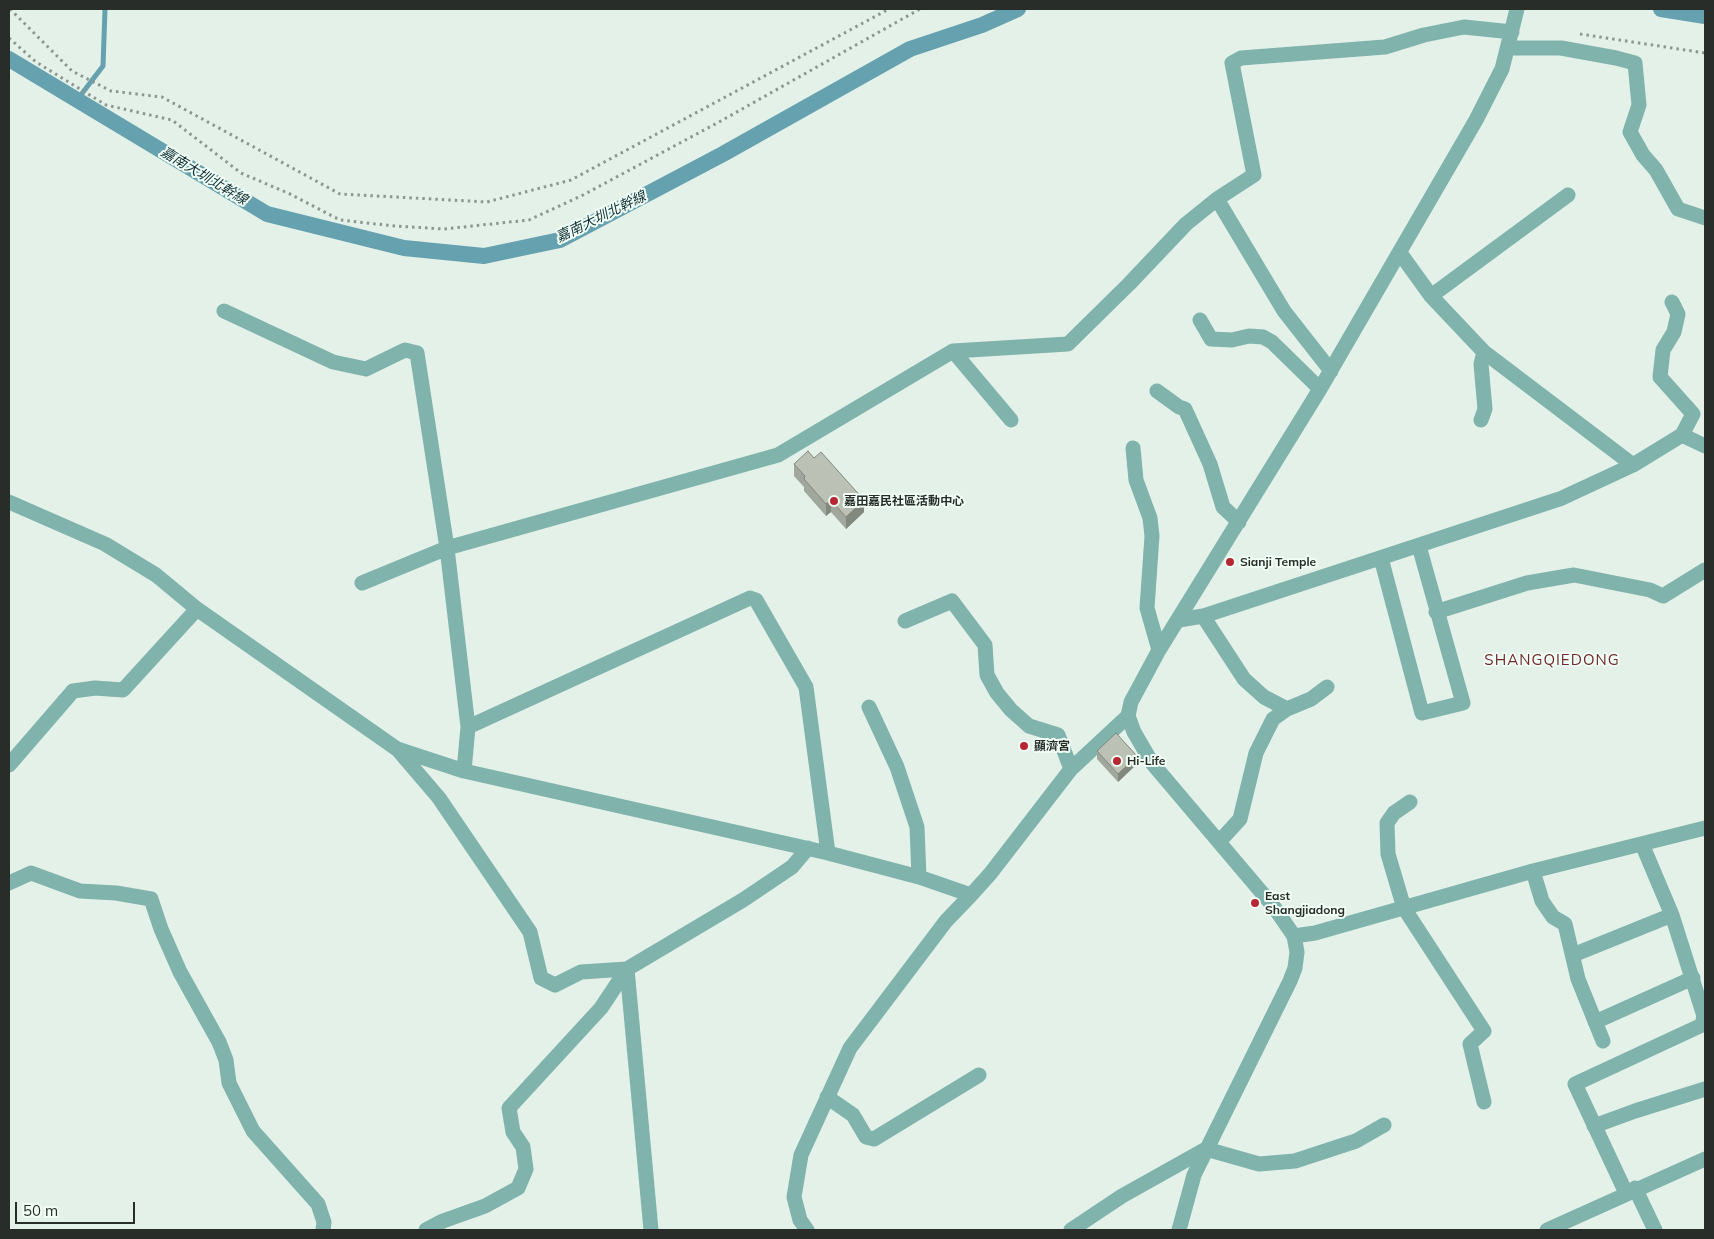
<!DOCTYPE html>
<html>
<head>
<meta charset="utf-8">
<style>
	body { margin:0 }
	#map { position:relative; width:1714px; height:1239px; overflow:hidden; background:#e3f1e8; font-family:Mulish,sans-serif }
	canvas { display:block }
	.frame { position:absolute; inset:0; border:10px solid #282d2a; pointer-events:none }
	.scale { position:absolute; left:15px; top:1202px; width:120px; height:22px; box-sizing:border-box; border:2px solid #282d2a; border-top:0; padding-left:6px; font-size:15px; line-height:18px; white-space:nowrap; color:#282d2a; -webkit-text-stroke:4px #f0fef5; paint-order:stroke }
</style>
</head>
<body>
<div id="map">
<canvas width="1714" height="1239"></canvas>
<div class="frame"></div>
<div class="scale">50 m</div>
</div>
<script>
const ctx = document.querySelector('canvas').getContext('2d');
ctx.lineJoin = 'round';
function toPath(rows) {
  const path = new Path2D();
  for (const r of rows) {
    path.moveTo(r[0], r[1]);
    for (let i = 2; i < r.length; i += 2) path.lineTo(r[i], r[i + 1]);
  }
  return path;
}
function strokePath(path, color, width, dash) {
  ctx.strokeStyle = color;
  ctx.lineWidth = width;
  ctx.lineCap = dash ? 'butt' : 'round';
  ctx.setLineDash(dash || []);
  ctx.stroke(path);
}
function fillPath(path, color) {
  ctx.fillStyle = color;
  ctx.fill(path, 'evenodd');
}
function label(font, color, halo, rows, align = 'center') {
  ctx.font = font + ' Mulish,"Noto Sans TC",sans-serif';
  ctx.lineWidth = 4;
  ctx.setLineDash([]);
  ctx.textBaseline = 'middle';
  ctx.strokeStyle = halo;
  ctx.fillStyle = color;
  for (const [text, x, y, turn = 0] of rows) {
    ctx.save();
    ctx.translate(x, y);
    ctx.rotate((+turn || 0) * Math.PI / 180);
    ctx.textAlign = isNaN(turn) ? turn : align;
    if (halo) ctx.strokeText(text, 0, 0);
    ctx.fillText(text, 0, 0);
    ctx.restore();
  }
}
const stream = toPath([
	[77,100,103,66,105,9]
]);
const canal = toPath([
	[1661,9,1705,16],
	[9,59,267,214,404,248,484,256,560,240,723,154,910,49,982,25,1018,9]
]);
const path = toPath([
	[10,9,72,71,111,91,162,97,340,194,487,202,571,180,889,9],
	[1580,34,1705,53],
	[9,38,36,62,106,105,172,120,241,173,290,194,340,220,395,226,444,229,529,220,583,195,719,122,920,9]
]);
const minor = toPath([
	[1509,48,1561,48,1616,58,1635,63,1639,105,1630,132,1643,155,1656,170,1678,209,1705,218],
	[1217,199,1284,311,1331,371],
	[1400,253,1431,296,1484,352,1633,465],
	[1431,296,1568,195],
	[1672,302,1678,314,1674,332,1663,350,1660,377,1693,414,1682,435],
	[224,311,333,362,366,369,405,350,417,353,447,548,468,727,464,771],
	[1200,320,1211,339,1232,340,1249,336,1263,337,1272,342,1320,389],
	[953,351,1011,420],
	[1157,391,1179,407,1185,409,1210,464,1223,507,1239,522],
	[1481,420,1485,409,1481,364,1484,352],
	[1133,448,1136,480,1150,518,1152,536,1147,608,1159,650],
	[9,502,105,544,156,575,197,609,397,749,464,771,828,853,919,877,971,895,990,874,1071,769,1128,716],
	[1381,558,1422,713,1463,703,1419,546],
	[362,583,447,548,778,455,953,351,1068,344,1129,284,1186,224,1217,199,1254,175,1232,63,1241,58,1385,47,1424,35,1464,27,1512,32],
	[1436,612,1527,583,1574,575,1650,590,1663,596,1705,570],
	[1203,616,1244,679,1264,697,1287,709],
	[1179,620,1203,616,1562,498,1633,465,1682,435,1705,446],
	[905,621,952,601,985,645,987,675,997,693,1011,710,1029,726,1058,735,1071,769],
	[869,707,897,767,917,827,919,877],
	[468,727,750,598,756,600,806,687,828,853],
	[398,750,439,798,530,932,541,978,555,985,581,972,627,969,651,1230],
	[9,765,73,691,95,688,123,690,197,609],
	[1410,802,1394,813,1387,823,1388,854,1404,908,1484,1031,1470,1044,1484,1102],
	[1219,842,1240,819,1256,753,1273,719,1287,709,1311,699,1327,687],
	[1533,871,1542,901,1553,917,1565,924,1578,979,1603,1041],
	[9,883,31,873,80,891,116,893,151,899,161,929,180,972,219,1042,226,1060,229,1083,253,1131,318,1204,324,1222,323,1230],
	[1294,936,1315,933,1533,871,1705,828],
	[1573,955,1672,915],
	[1595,1022,1693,978],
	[827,1097,853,1115,866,1137,874,1139,979,1075],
	[1594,1126,1635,1111,1705,1089],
	[1635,1188,1655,1230],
	[1626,1193,1575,1084,1702,1025,1704,1016,1672,915,1642,844],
	[426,1230,443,1221,485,1206,518,1188,526,1169,523,1147,513,1132,509,1108,601,1008,627,969,743,900,792,867,808,848],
	[807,1230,800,1220,794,1197,801,1155,850,1048,946,921,971,895],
	[1071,1230,1122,1196,1206,1149,1259,1164,1295,1161,1356,1141,1384,1125],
	[1179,1230,1194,1175,1290,981,1295,968,1297,952,1294,936,1274,907,1152,763,1134,732,1128,716,1131,702,1159,650,1320,389,1476,120,1502,69,1517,9],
	[1547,1230,1705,1159]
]);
const wall = toPath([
	[814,458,864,512,846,529,831,512,826,516,804,491,804,487,794,476,794,464],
	[1097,751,1137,764,1118,782,1097,759]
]);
const shadedWall = toPath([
	[831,500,831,512,826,516,826,504],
	[864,500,864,512,846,529,846,517],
	[1137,756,1137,764,1118,782,1118,774]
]);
const building = toPath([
	[808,451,814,458,821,452,864,500,846,517,831,500,826,504,804,479,805,476,794,464,808,451],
	[1116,733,1137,756,1118,774,1097,751,1116,733]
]);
const markers = [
	[834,501,5,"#b72633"],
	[1230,562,5,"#b72633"],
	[1024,746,5,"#b72633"],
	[1117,761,5,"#b72633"],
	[1255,903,5,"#b72633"]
];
const poiNames = [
	["嘉田嘉民社區活動中心",844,501],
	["Sianji Temple",1240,562],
	["顯濟宮",1034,746],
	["Hi-Life",1127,761],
	["East",1265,896],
	["Shangjiadong",1265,910]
];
const waterNames = [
	["嘉南大圳北幹線",204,176,31],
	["嘉南大圳北幹線",601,217,-26]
];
const quarterNames = [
	["SHANGQIEDONG",1552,660]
];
strokePath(stream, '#65a1af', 5);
strokePath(canal, '#65a1af', 16);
strokePath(path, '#8d9790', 3, [2.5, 4]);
strokePath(minor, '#7fb3ac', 15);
fillPath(wall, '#a1a79c');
fillPath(shadedWall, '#83887f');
fillPath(building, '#bbc2b5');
strokePath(building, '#83887f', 1);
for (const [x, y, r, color] of markers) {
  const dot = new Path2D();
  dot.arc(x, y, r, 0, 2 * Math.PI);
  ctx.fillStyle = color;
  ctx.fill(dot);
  strokePath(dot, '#f0fef5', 2);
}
label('bold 12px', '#282d2a', '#f0fef5', poiNames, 'left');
label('italic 14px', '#123138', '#f0fef5', waterNames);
ctx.letterSpacing = '1px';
label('15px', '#70292b', '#f0fef5', quarterNames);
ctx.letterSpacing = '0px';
</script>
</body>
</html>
